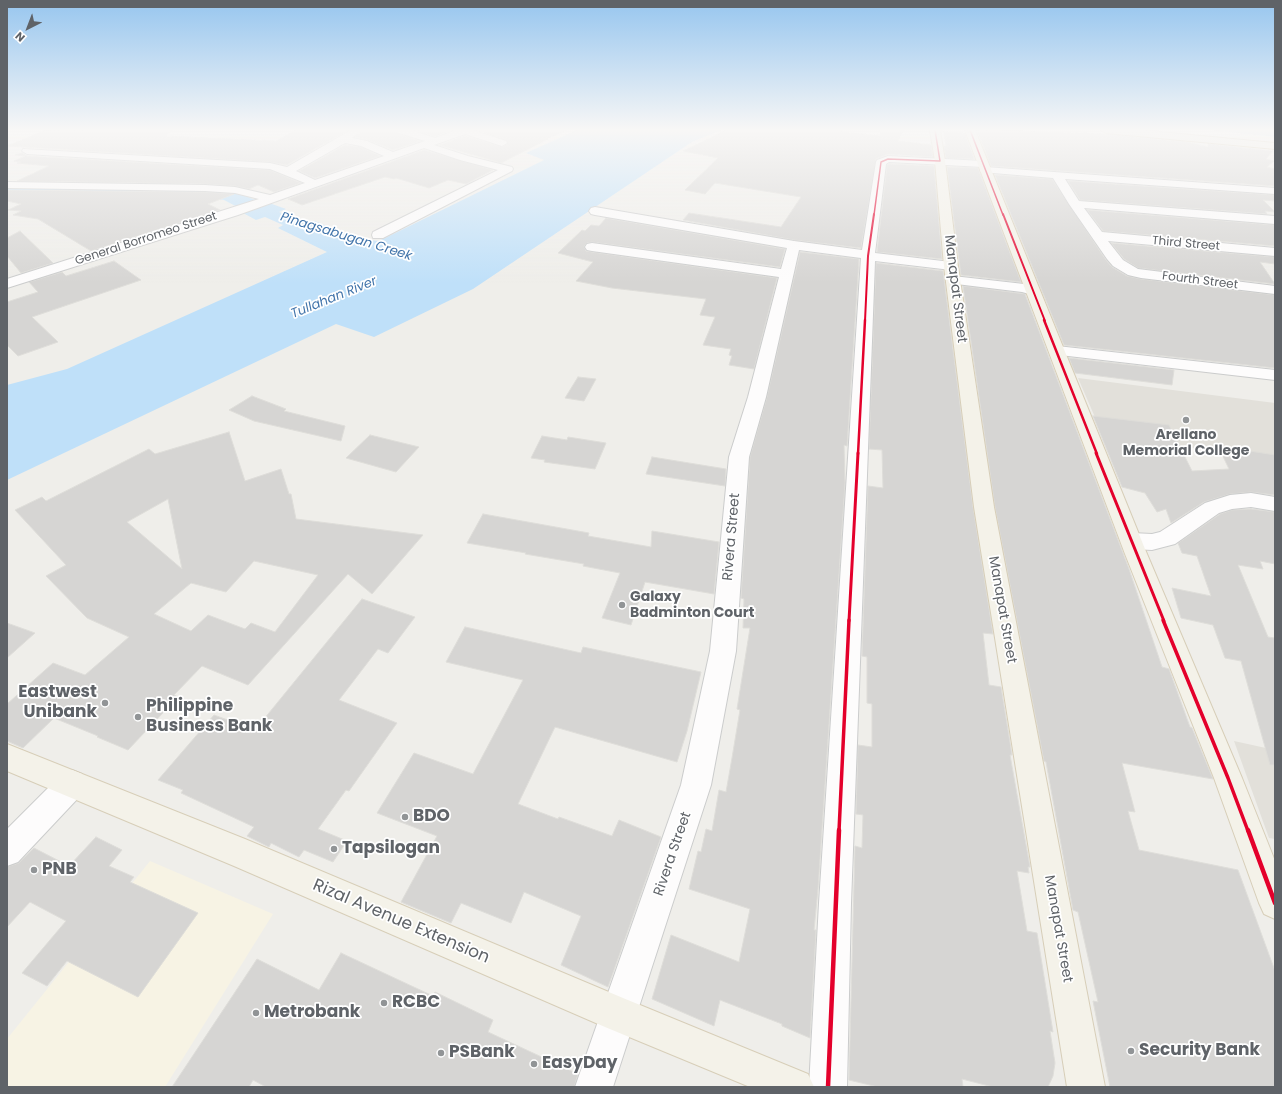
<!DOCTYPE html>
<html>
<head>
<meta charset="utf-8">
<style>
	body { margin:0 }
	#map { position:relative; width:1282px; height:1094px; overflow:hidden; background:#efeeea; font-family:Poppins,sans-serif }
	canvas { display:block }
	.frame { position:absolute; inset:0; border:8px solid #5f6368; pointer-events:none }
	.north { position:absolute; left:8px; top:8px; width:40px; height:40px; -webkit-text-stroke:3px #fff; paint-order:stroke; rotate:222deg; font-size:11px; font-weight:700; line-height:16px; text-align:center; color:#5f6368 }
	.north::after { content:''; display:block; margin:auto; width:14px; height:18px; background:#5f6368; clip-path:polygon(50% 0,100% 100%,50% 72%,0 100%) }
</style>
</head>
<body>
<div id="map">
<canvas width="1282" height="1094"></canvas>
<div class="frame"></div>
<div class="north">N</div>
</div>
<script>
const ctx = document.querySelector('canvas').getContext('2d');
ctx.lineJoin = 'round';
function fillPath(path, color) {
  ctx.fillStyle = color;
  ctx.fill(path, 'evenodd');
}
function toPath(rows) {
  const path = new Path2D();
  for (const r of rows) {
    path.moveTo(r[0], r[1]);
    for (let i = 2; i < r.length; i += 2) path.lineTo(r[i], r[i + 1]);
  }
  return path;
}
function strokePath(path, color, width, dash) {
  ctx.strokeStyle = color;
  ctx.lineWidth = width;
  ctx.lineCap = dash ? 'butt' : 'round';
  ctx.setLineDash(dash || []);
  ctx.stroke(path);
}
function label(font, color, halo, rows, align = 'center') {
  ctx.font = font + ' Poppins,sans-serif';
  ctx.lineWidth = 3.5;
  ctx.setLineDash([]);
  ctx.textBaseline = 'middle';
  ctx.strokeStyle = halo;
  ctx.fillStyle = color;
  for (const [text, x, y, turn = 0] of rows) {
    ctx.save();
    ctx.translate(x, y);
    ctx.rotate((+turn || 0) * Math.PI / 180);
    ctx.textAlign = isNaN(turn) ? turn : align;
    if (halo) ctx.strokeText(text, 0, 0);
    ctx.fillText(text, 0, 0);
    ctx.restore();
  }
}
const commercial = toPath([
	[150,861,273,914,165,1087,7,1087,7,1039]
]);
const education = toPath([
	[1078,378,1275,403,1275,457,1104,438],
	[1234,741,1275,750,1275,839,1269,838]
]);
const water = toPath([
	[577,130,721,130,692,142,473,289,374,337,336,324,7,480,7,385,67,369,327,252,278,228,283,225,265,217,256,220,243,213,245,211,224,200,204,197,7,193,7,187,203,189,230,192,240,194,266,204,272,204,286,209,279,212,306,222,315,221,358,239,379,241,544,160,526,153],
	[1213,130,1275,130,1275,137]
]);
const building = toPath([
	[85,130,173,130,164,136,276,141,297,130,348,130,287,165,270,162,7,146,44,131,85,130],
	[364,130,393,130,396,133,420,141,393,150,368,140,356,137,364,130],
	[416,130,452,130,435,136,416,130],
	[477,130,565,130,565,131,546,139,548,139,501,163,439,145,465,136,502,147,508,143,506,140,477,130],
	[727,130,841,130,840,132,881,136,880,130,903,130,898,141,931,145,933,157,888,154,876,159,861,248,794,240,683,220,689,213,781,227,801,197,715,183,705,194,685,190,718,158,683,151,727,130],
	[977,130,1106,134,1187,142,1208,147,1208,144,1273,151,1266,159,1274,161,1267,167,1275,169,1275,186,991,166,977,130],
	[944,132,965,133,974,159,946,158,944,146,946,146,944,132],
	[345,145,361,147,380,156,315,178,299,171,345,145],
	[424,150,493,170,466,184,448,180,429,188,396,178,394,179,385,177,302,205,288,199,424,150],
	[22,153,27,156,270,170,301,183,274,192,258,185,249,189,235,186,205,184,17,181,49,166,17,163,21,162,14,161,25,156,15,155,22,153],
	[889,164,934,166,942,259,877,252,887,165,889,164],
	[947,167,978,168,1021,282,961,275,947,167],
	[995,175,1052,179,1106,260,1112,267,1127,276,1141,279,1275,295,1275,368,1064,345,995,175],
	[1068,181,1275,195,1275,201,1263,200,1275,212,1265,211,1267,214,1080,200,1068,181],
	[7,190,205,192,234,194,208,204,220,210,91,251,38,219,13,215,21,211,8,210,21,204,7,201,7,190],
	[1087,210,1275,225,1275,246,1103,231,1087,210],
	[606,218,785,249,780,267,592,242,587,243,584,246,586,251,592,252,777,278,754,369,729,365,732,356,729,355,731,349,703,345,715,317,700,315,706,299,612,288,576,281,593,262,558,253,582,230,585,231,591,225,599,226,606,218],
	[20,231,53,263,21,273,7,256,7,238,20,231],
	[1111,243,1275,257,1275,264,1260,262,1275,284,1138,268,1124,259,1111,243],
	[800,252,859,259,847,446,844,445,845,483,818,889,814,930,816,930,810,1038,782,1026,782,1024,720,1000,714,1026,652,999,671,935,739,962,750,909,689,889,698,851,701,852,706,829,712,831,719,790,726,792,732,758,740,710,737,709,750,628,743,628,744,599,741,598,750,457,767,397,800,252],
	[114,261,141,280,32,317,58,342,18,356,7,345,7,302,38,292,29,282,62,272,66,276,114,261],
	[876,263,943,271,973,507,993,634,983,633,989,685,1001,687,1012,755,1010,755,1030,867,1028,867,1029,873,1017,871,1027,931,1037,933,1053,1032,1050,1031,1055,1063,1053,1076,1048,1087,993,1087,962,1079,963,1087,878,1087,849,1080,855,846,862,848,863,815,856,814,858,745,872,747,872,704,867,703,867,657,862,656,868,486,883,488,882,450,869,449,876,263],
	[963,286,1025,294,1129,569,1162,667,1169,669,1190,727,1192,728,1213,779,1122,763,1135,812,1128,811,1139,850,1238,870,1275,971,1275,1087,1110,1087,1093,1001,1098,1002,1078,912,1073,910,1046,762,1044,761,995,507,963,286],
	[1069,358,1174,370,1172,385,1075,373,1069,358],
	[578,377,596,379,584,401,565,398,578,377],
	[252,396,286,409,284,411,345,426,341,441,254,421,229,410,252,396],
	[1093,416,1169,425,1192,471,1229,469,1218,446,1275,455,1275,495,1251,492,1230,494,1204,502,1171,523,1166,509,1157,512,1145,493,1122,487,1093,416],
	[229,432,245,481,281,469,289,494,291,494,296,519,423,535,372,594,348,574,248,685,202,666,174,695,178,697,128,750,97,737,98,736,54,718,23,748,7,741,7,704,53,663,85,675,129,637,87,618,46,576,66,565,15,510,42,497,46,501,149,449,155,454,229,432],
	[168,499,182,569,127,522,168,499],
	[254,561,318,575,275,632,251,623,245,629,208,615,191,631,154,614,191,583,226,592,254,561],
	[370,435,419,447,396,472,346,458,370,435],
	[542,436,567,440,568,437,606,443,595,469,544,462,545,460,531,458,542,436],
	[652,457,726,469,725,486,646,474,652,457],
	[1251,509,1275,512,1275,564,1260,561,1263,569,1238,565,1268,637,1275,638,1275,765,1270,765,1241,661,1225,658,1213,625,1181,618,1172,588,1211,596,1197,556,1182,553,1178,543,1220,514,1232,510,1251,509],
	[483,514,589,533,588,536,651,547,652,531,719,542,714,594,645,582,631,625,602,618,620,573,583,566,584,564,525,554,526,553,467,543,483,514],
	[362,599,415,617,388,653,378,649,339,700,397,723,349,791,346,790,318,829,347,841,333,862,304,850,299,857,271,843,269,847,247,836,254,827,181,793,183,790,158,780,214,715,255,730,362,599],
	[7,623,35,633,7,658,7,623],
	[465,627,581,653,583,647,701,672,687,731,677,762,555,727,518,804,558,819,559,817,612,836,619,820,661,837,608,987,561,965,581,916,524,892,511,923,461,903,451,923,401,902,437,836,377,813,414,753,473,774,523,680,446,662,465,627],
	[96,837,122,850,109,866,134,877,130,882,198,913,138,997,67,961,47,986,22,973,66,921,30,902,7,927,7,867,19,863,34,848,69,866,96,837],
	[341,953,433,996,435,992,493,1020,488,1032,578,1074,574,1087,266,1087,253,1080,249,1087,172,1087,257,959,319,990,341,953]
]);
const minor = toPath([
	[351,130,363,130,352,138,367,141,393,152,425,141,396,132,394,130,410,130,435,138,457,130,472,130,506,141,507,143,502,146,465,134,434,145,468,156,512,167,513,169,512,171,383,238,373,238,372,235,373,232,498,170,460,160,424,148,238,215,7,288,7,279,259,199,235,193,205,191,7,188,7,182,205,185,235,187,270,195,305,183,270,169,27,154,22,151,23,149,270,163,287,167,351,130],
	[345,143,361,146,384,156,315,180,296,171,345,143],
	[888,156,983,161,988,164,983,167,889,162,886,164,875,253,951,262,956,263,958,266,956,269,951,270,875,261,851,903,847,1087,809,1087,819,903,861,258,799,250,766,397,749,457,736,651,711,785,613,1087,575,1087,681,785,710,651,729,457,748,397,779,277,592,251,587,250,585,247,587,244,592,243,781,269,787,248,595,215,591,214,589,211,591,208,595,207,794,241,862,250,876,162,877,160,888,156],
	[985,167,1275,188,1275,194,1065,179,1079,201,1275,216,1275,224,1084,208,1102,232,1275,248,1275,256,1108,241,1123,260,1138,269,1275,286,1275,294,1141,278,1128,275,1113,266,1107,259,1069,204,1053,178,981,172,980,170,985,167],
	[953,276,1024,284,1038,288,1040,291,1038,294,1033,295,1022,292,948,283,946,280,948,277,953,276],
	[1057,346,1275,370,1275,380,1051,354,1049,351,1051,348,1057,346],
	[1251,493,1275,497,1275,511,1251,507,1232,509,1219,513,1175,544,1152,550,1132,549,1124,547,1121,541,1124,535,1132,533,1152,534,1160,532,1205,503,1230,495,1251,493],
	[72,770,82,774,86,784,82,794,18,862,7,866,7,829,62,774,72,770]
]);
const major = toPath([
	[930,130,940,130,945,161,958,266,994,507,1105,1087,1067,1087,974,507,944,266,935,161,930,130],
	[965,130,975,130,1147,554,1242,778,1275,861,1275,919,1264,914,1259,903,1214,778,1125,554,965,130],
	[7,744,245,839,623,998,808,1074,814,1087,750,1087,605,1027,234,866,7,771,7,744]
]);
const highway = toPath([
	[1101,130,1139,130,1275,143,1275,149,1106,133,1101,130]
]);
const bus1Far5 = toPath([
	[970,130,1003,215],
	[874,215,881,162,888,159,940,161,935,130]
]);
const bus1Far4 = toPath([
	[1003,214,1045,321],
	[865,321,868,256,874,214]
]);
const bus1Far3 = toPath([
	[1044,320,1097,454],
	[858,454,865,320]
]);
const bus1Far2 = toPath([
	[1096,453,1164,621],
	[849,621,858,453]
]);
const bus1Far1 = toPath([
	[1163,620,1228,778,1248,831],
	[839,831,849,620]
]);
const bus1 = toPath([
	[1248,830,1275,903],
	[828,1087,839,830]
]);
const markers = [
	[1186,420,4,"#919496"],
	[622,605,4,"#919496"],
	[105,703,4,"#919496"],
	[138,717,4,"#919496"],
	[405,817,4,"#919496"],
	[334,849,4,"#919496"],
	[34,870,4,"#919496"],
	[384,1003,4,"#919496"],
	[256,1013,4,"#919496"],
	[1131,1051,4,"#919496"],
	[441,1053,4,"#919496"],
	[534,1064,4,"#919496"]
];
const farStreetnames = [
	["General Borromeo Street",146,239,-18],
	["Third Street",1186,244,5],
	["Fourth Street",1200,281,7]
];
const farWaternames = [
	["Pinagsabugan Creek",346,237,17],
	["Tullahan River",334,298,-22]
];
const streetNames = [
	["Manapat Street",955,289,83],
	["Rivera Street",732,537,-85],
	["Manapat Street",1002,610,80],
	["Rivera Street",673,854,-71],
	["Manapat Street",1058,929,80]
];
const poiNames = [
	["Arellano",1186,435],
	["Memorial College",1186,451],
	["Galaxy",630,597,"left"],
	["Badminton Court",630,613,"left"]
];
const nearPoinames = [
	["Eastwest",97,693,"right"],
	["Unibank",97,713,"right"],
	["Philippine",146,707],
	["Business Bank",146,727],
	["BDO",413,817],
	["Tapsilogan",342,849],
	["PNB",42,870],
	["RCBC",392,1003],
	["Metrobank",264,1013],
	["Security Bank",1139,1051],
	["PSBank",449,1053],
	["EasyDay",542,1064]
];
const nearStreetnames = [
	["Rizal Avenue Extension",401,922,23]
];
fillPath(commercial, '#f7f3e4');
fillPath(education, '#e2e0da');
fillPath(water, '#bfe0f9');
fillPath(building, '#d6d5d3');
strokePath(building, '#deddd9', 1);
strokePath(minor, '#cbcccc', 2);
strokePath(major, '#d7ceb8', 2);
strokePath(highway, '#c8b996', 2);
fillPath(minor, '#fdfcfc');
fillPath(major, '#f4f2e9');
fillPath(highway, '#f0ede3');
strokePath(bus1Far5, '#e4002b', 1.5);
strokePath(bus1Far4, '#e4002b', 2);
strokePath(bus1Far3, '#e4002b', 2.5);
strokePath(bus1Far2, '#e4002b', 3);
strokePath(bus1Far1, '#e4002b', 3.5);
strokePath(bus1, '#e4002b', 4.5);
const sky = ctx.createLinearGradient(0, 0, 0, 283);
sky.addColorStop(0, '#97c6ef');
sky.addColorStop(0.46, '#f8f7f6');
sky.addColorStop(1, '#f8f7f600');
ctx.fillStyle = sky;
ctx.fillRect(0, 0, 1282, 283);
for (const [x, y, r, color] of markers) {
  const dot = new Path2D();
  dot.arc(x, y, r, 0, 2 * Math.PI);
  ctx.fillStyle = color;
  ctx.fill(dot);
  strokePath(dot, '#fff', 1.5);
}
label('12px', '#5f6368', '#fff', farStreetnames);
label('italic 13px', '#4174aa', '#fff', farWaternames);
label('14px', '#5f6368', '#fff', streetNames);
label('bold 14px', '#5f6368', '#fff', poiNames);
label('bold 17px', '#5f6368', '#fff', nearPoinames, 'left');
label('17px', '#5f6368', '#fff', nearStreetnames);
</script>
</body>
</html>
